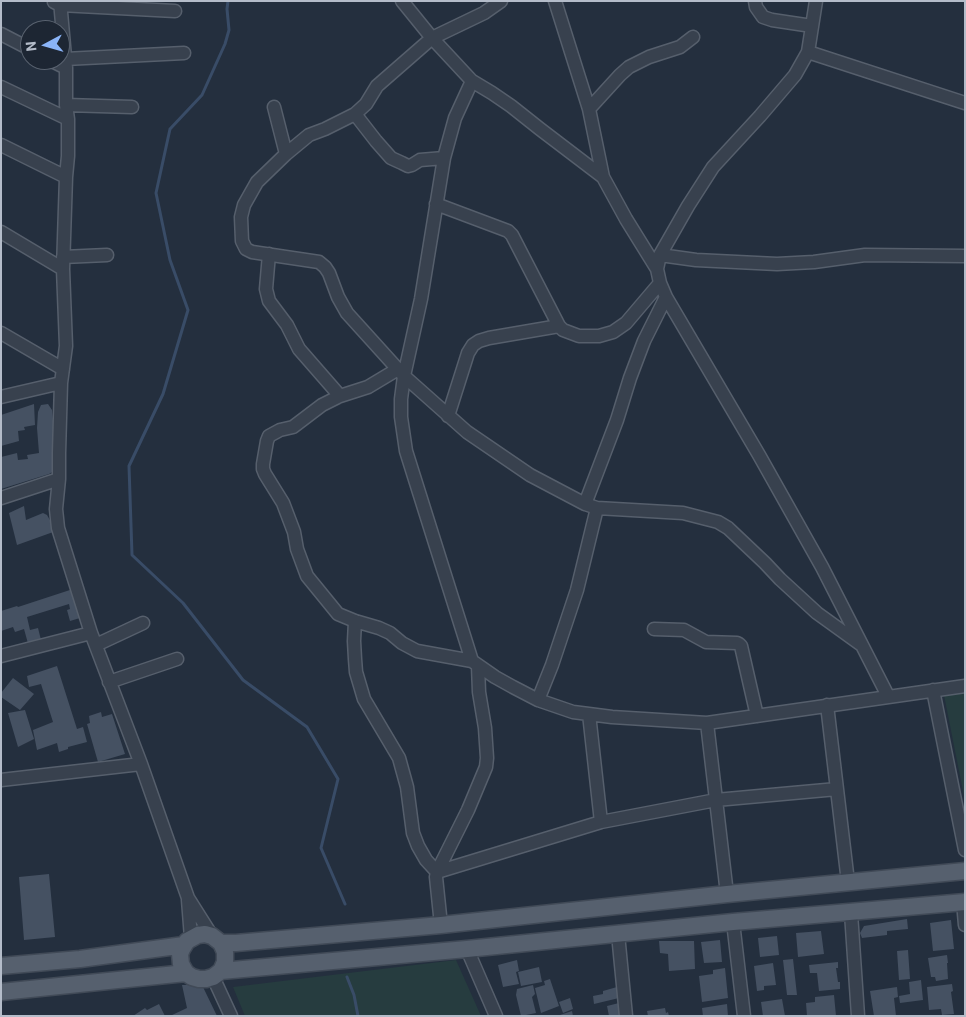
<!DOCTYPE html>
<html>
<head>
<meta charset="utf-8">
<style>
	body { margin:0 }
	#map { position:relative; width:966px; height:1017px; overflow:hidden; background:#242f3e; font-family:Roboto,sans-serif }
	canvas { display:block }
	.frame { position:absolute; inset:0; border:2px solid #b4bcc9; pointer-events:none }
	.north { position:absolute; left:20px; top:20px; width:50px; height:50px; box-sizing:border-box; background:#1d2633; border:1px solid #59626f; border-radius:50%; rotate:264deg; font-size:14px; font-weight:700; line-height:20px; text-align:center; color:#b4bcc9 }
	.north::after { content:''; display:block; margin:auto; width:18px; height:22px; background:#8ab4f8; clip-path:polygon(50% 0,100% 100%,50% 72%,0 100%) }
</style>
</head>
<body>
<div id="map">
<canvas width="966" height="1017"></canvas>
<div class="frame"></div>
<div class="north">N</div>
</div>
<script>
const ctx = document.querySelector('canvas').getContext('2d');
ctx.lineJoin = 'round';
function fillPath(path, color) {
  ctx.fillStyle = color;
  ctx.fill(path, 'evenodd');
}
function toPath(rows) {
  const path = new Path2D();
  for (const r of rows) {
    path.moveTo(r[0], r[1]);
    for (let i = 2; i < r.length; i += 2) path.lineTo(r[i], r[i + 1]);
  }
  return path;
}
function strokePath(path, color, width, dash) {
  ctx.strokeStyle = color;
  ctx.lineWidth = width;
  ctx.lineCap = dash ? 'butt' : 'round';
  ctx.setLineDash(dash || []);
  ctx.stroke(path);
}
const green = toPath([
	[965,692,965,801,944,695],
	[456,960,481,1016,245,1016,233,987]
]);
const stream = toPath([
	[228,1,227,9,229,30,225,44,202,95,170,129,156,193,170,260,188,310,163,394,129,466,132,555,183,603,243,680,307,727,338,779,321,848,345,904],
	[347,977,354,995,358,1016]
]);
const building = toPath([
	[34,404,35,425,24,427,25,430,18,431,19,441,1,446,1,415],
	[48,404,52,410,57,465,54,471,49,474,1,489,1,457,17,453,18,460,28,459,27,455,39,453,37,428,38,412,41,405],
	[24,506,26,520,43,513,47,515,56,531,17,545,9,513],
	[73,589,82,614,80,618,70,621,67,610,70,609,69,604,27,617,30,630,38,628,42,644,29,647,24,629,15,632,13,627,1,631,1,611,17,606,18,607],
	[57,666,77,729,83,727,87,742,68,747,68,749,59,752,57,743,37,750,33,730,53,722,41,684,29,687,27,676],
	[13,678,34,694,20,710,1,697,1,693],
	[25,710,34,739,18,747,8,713],
	[101,712,102,717,112,714,125,754,98,762,87,724,90,723,89,716],
	[49,874,55,937,24,940,19,877],
	[907,919,908,929,887,931,887,935,862,938,860,933,864,926],
	[951,920,954,949,933,951,930,923],
	[821,931,824,954,798,957,796,933],
	[777,936,779,955,760,957,758,938],
	[720,940,722,962,704,963,701,942],
	[659,941,694,941,695,969,669,971,668,954,660,953],
	[908,950,910,979,899,980,897,951],
	[947,955,948,963,947,963,948,979,936,981,935,977,931,977,928,958],
	[793,959,797,995,787,995,783,960],
	[517,960,519,971,516,972,519,984,503,987,498,965],
	[838,962,838,968,836,968,838,982,840,982,840,989,819,991,817,973,810,973,809,965],
	[773,963,776,985,764,986,764,990,757,991,754,966],
	[539,967,542,982,521,986,518,972],
	[725,968,728,998,702,1002,699,976,713,974,713,970],
	[550,979,559,1006,541,1013,535,988,545,985,544,981],
	[921,980,923,1000,900,1003,899,996,910,994,909,982],
	[952,984,953,991,951,992,954,1014,942,1015,941,1009,929,1010,927,987],
	[182,985,200,985,203,987,217,1016,170,1016,187,1008],
	[533,985,535,994,532,997,536,1013,521,1016,516,995,517,989],
	[617,987,619,998,594,1004,593,996,603,994,603,991],
	[897,987,898,997,894,998,896,1016,874,1016,870,991],
	[834,995,836,1016,807,1016,806,1003,815,1002,815,997],
	[570,998,573,1009,563,1013,559,1002],
	[782,999,785,1016,763,1016,761,1002],
	[619,1003,621,1016,609,1016,607,1006],
	[159,1004,165,1016,133,1016,145,1008,147,1010],
	[727,1004,728,1016,703,1016,702,1008],
	[665,1008,666,1013,668,1012,669,1016,648,1016,647,1011],
	[572,1011,573,1016,560,1016,560,1015]
]);
const minor = toPath([
	[60,1,66,68,66,105,68,119,68,156,66,177,63,269,66,346,61,383,59,453,59,479,56,509,58,528,91,633,141,764,188,898,212,936],
	[402,1,432,38,472,81,492,93,511,106,540,129,603,177],
	[501,1,484,13,432,38,377,86,366,104,355,114,325,129,309,135,286,154,257,182,244,205,241,217,242,241,246,249,252,252,319,262,325,267,329,273,338,297,347,313,404,376,467,432,530,475,585,504,597,508,683,513,718,522,728,528,765,563,780,579,817,613,860,644],
	[555,1,589,109,603,177,626,219,657,269],
	[755,1,756,7,763,17,772,20,812,26],
	[816,1,808,52,795,75,760,116,713,167,688,206,660,255,657,269,660,283,666,297,759,455,822,567,888,696],
	[54,2,60,5,175,11],
	[1,34,30,49],
	[808,52,965,103],
	[65,59,184,53],
	[50,60,66,68],
	[472,81,455,118,444,158,421,299,404,376,401,399,401,417,406,451,472,661,495,677,513,687,538,700,573,712,612,717,707,723],
	[1,87,68,119],
	[66,105,132,107],
	[274,107,286,154],
	[589,109,620,75,629,67,649,57,680,47,693,37],
	[355,114,376,141,391,158,402,163,408,166,412,165,420,160,444,158],
	[1,145,66,177],
	[436,204,508,231,512,235,559,326,563,330,579,336,599,336,613,332,626,323,660,283],
	[1,232,63,269],
	[269,254,266,289,269,301,287,325,299,349,340,396],
	[660,255,696,260,777,264,814,262,865,255,965,256],
	[63,257,107,255],
	[1,333,63,369],
	[398,369,368,387,340,396,322,405,293,427,280,430,269,436,267,441,263,464,263,469,265,474,283,503,294,532,297,549,307,576,338,614,355,621,379,628,390,633,402,643,417,651,472,661],
	[1,397,61,383],
	[448,416,468,353,473,345,479,341,489,338,559,326],
	[1,498,59,479],
	[585,504,617,420,630,378,644,341,666,297],
	[355,621,354,641,355,659,356,672,364,699,399,758,407,787,413,833,418,846,426,860,437,872,468,810,486,767,487,758,485,728,479,692,478,666],
	[654,629,684,630,706,642,737,643,739,644,741,646,757,716],
	[96,645,143,623],
	[1,656,91,633],
	[109,682,177,659],
	[933,690,965,850],
	[538,700,552,665,577,590,597,508],
	[827,705,848,882],
	[589,714,601,822],
	[1,780,141,764],
	[727,894,707,723,965,686],
	[188,900,191,938],
	[963,902,965,925],
	[851,913,858,1016],
	[733,922,744,1016],
	[441,925,436,877,437,872,601,822,716,800,837,789],
	[618,934,626,1016],
	[467,949,496,1016],
	[213,977,231,1016]
]);
const major = toPath([
	[221,943,225,952,225,962,221,971,213,977,206,979,199,979,192,977,186,973,181,964,180,954,182,949,187,941,198,935,205,934,212,936,221,943,236,943,441,925,727,894,965,871],
	[1,966,80,959,184,945],
	[221,971,467,949,733,922,965,902],
	[1,992,186,973]
]);
fillPath(green, '#263c3f');
strokePath(stream, '#394c67', 3);
fillPath(building, '#455162');
strokePath(minor, '#565f6c', 15);
strokePath(major, '#414a57', 19);
strokePath(minor, '#38414e', 12);
strokePath(major, '#56606e', 16);
</script>
</body>
</html>
